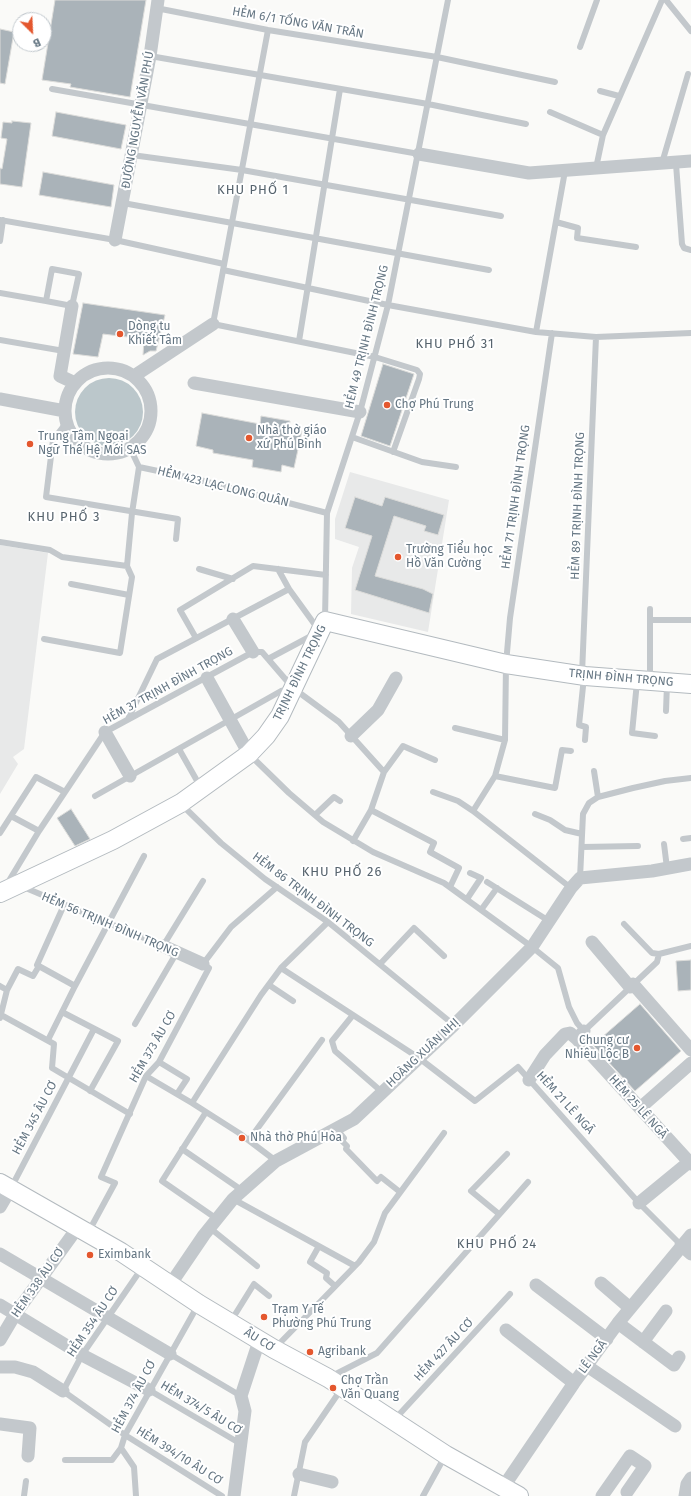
<!DOCTYPE html>
<html>
<head>
<meta charset="utf-8">
<style>
	body { margin:0 }
	#map { position:relative; width:691px; height:1496px; overflow:hidden; background:#fafaf8; font-family:"Fira Sans",sans-serif }
	canvas { display:block }
	.north { position:absolute; left:12px; top:12px; width:40px; height:40px; box-sizing:border-box; background:#fff; border:1px solid #c1c8cd; border-radius:50%; rotate:156deg; font-size:11px; font-weight:700; line-height:16px; text-align:center; color:#657683 }
	.north::after { content:''; display:block; margin:auto; width:14px; height:18px; background:#e4572e; clip-path:polygon(50% 0,100% 100%,50% 72%,0 100%) }
</style>
</head>
<body>
<div id="map">
<canvas width="691" height="1496"></canvas>
<div class="north">B</div>
</div>
<script>
const ctx = document.querySelector('canvas').getContext('2d');
ctx.lineJoin = 'round';
function fillPath(path, color) {
  ctx.fillStyle = color;
  ctx.fill(path, 'evenodd');
}
function toPath(rows) {
  const path = new Path2D();
  for (const r of rows) {
    if (r.length === 3) {
      path.moveTo(r[0] + r[2], r[1]);
      path.arc(r[0], r[1], r[2], 0, 2 * Math.PI);
      continue;
    }
    path.moveTo(r[0], r[1]);
    for (let i = 2; i < r.length; i += 2) path.lineTo(r[i], r[i + 1]);
  }
  return path;
}
function strokePath(path, color, width, dash) {
  ctx.strokeStyle = color;
  ctx.lineWidth = width;
  ctx.lineCap = dash ? 'butt' : 'round';
  ctx.setLineDash(dash || []);
  ctx.stroke(path);
}
function label(font, color, halo, rows, align = 'center') {
  ctx.font = font + ' "Fira Sans",sans-serif';
  ctx.lineWidth = 4;
  ctx.setLineDash([]);
  ctx.textBaseline = 'middle';
  ctx.strokeStyle = halo;
  ctx.fillStyle = color;
  for (const [text, x, y, turn = 0] of rows) {
    ctx.save();
    ctx.translate(x, y);
    ctx.rotate((+turn || 0) * Math.PI / 180);
    ctx.textAlign = isNaN(turn) ? turn : align;
    if (halo) ctx.strokeText(text, 0, 0);
    ctx.fillText(text, 0, 0);
    ctx.restore();
  }
}
const built = toPath([
	[350,472,449,500,428,632,351,614,352,568,359,547,335,539,335,519],
	[0,545,48,553,24,749,13,757,18,764,0,794]
]);
const water = toPath([
	[109,412,34]
]);
const building = toPath([
	[55,0,146,0,130,97,70,87,71,84,42,80,55,0],
	[0,29,14,32,5,84,0,83,0,29],
	[56,112,126,125,121,149,52,136,56,112],
	[12,121,31,123,22,187,0,184,0,168,2,169,7,139,1,138,3,122,12,123,12,121],
	[43,172,114,185,111,207,39,195,43,172],
	[83,303,165,315,156,351,150,351,143,355,144,339,103,334,98,357,73,354,83,303],
	[383,364,414,374,390,446,361,436,383,364],
	[202,413,260,424,261,416,290,421,289,428,302,431,294,468,282,465,281,472,252,467,253,460,213,453,213,450,196,446,202,413],
	[355,497,382,506,385,497,444,515,438,535,424,531,426,526,394,516,375,576,423,589,433,594,429,613,355,590,372,536,345,528,355,497],
	[71,809,90,839,75,846,57,818,71,809],
	[691,960,691,990,678,991,676,961,691,960],
	[640,1004,681,1051,635,1091,593,1045,640,1004]
]);
const lane = toPath([
	[666,0,691,31],
	[156,8,268,30,437,57,555,82],
	[268,30,213,324,375,357,417,370,420,374,419,379,393,452],
	[580,47,597,0],
	[150,56,428,104,526,124],
	[52,89,419,154],
	[600,91,619,96],
	[550,112,603,135],
	[132,155,242,170,501,216],
	[662,163,688,74],
	[676,164,682,244,684,248,691,250],
	[596,168,603,135,662,0],
	[123,203,489,270],
	[0,220,115,240,224,264],
	[556,222,578,228,577,238,636,247],
	[0,241,3,220],
	[223,270,388,305,536,332,596,337,691,333],
	[0,293,46,301,72,306,79,274,52,269,46,301],
	[536,332,565,171],
	[552,333,510,618,506,664,505,740,495,776,473,811,571,888],
	[0,340,64,351],
	[299,341,340,89],
	[66,423,53,440,46,497,178,519,176,539],
	[352,437,422,462,456,467],
	[130,448,139,467,196,479,327,513],
	[0,542,50,550,62,557,127,566],
	[199,569,233,579],
	[278,569,289,589,318,629],
	[71,584,129,595],
	[325,619,327,513,360,412,388,305,448,0],
	[650,620,690,620],
	[196,638,180,610,253,566,326,575],
	[44,639,120,653,132,577,127,566,132,513,139,467],
	[268,659,313,635],
	[582,674,596,337],
	[584,677,579,725,586,727,585,740],
	[650,679,650,609],
	[637,682,632,733,655,736],
	[666,711,667,684],
	[128,719,157,659,289,589],
	[455,728,505,740],
	[179,749,200,786],
	[250,755,289,793,323,822,373,852,444,883,532,947,558,968,569,1007,577,1023,584,1031,657,962,659,954],
	[594,771,598,797],
	[495,776,555,788,562,750,571,751],
	[433,792,458,801,473,811],
	[95,796,281,691,290,689],
	[182,805,221,843,265,879,328,922,454,1025],
	[371,810,434,843,430,852,459,868,450,887],
	[535,814,550,820,565,830,582,834],
	[315,815,334,797,340,801],
	[11,816,39,831],
	[0,833,36,777,65,792],
	[683,839,691,838],
	[353,841,371,810,384,772,403,746,435,760],
	[664,844,667,868],
	[582,847,638,846],
	[580,878,583,814,589,803,598,797,633,788,665,781,691,778],
	[487,882,549,921],
	[7,884,39,831,105,732,253,652,262,652,293,688,339,722,384,772],
	[21,886,163,946,203,881],
	[467,899,481,878,470,873],
	[64,905,37,965,75,986],
	[481,910,497,888],
	[624,924,652,953,659,954,691,946],
	[380,964,414,928,444,956],
	[281,968,419,1058,475,1101,518,1067,639,1203,681,1245],
	[269,985,293,1001],
	[0,986,7,990],
	[62,1012,118,1041,90,1091],
	[1,1015,54,1044,52,1068,130,1114],
	[353,1015,332,1041,335,1051,382,1092],
	[0,1018,7,990,18,969,33,976,39,966],
	[135,1024,177,952],
	[48,1040,75,986,144,856],
	[159,1062,187,1079,177,1094],
	[146,1076,192,1103,239,1133,276,1161],
	[192,1103,261,995,281,968,328,922],
	[206,1112,162,1181,217,1219],
	[336,1128,344,1138,342,1141,347,1146,346,1149,377,1181,381,1177,400,1192],
	[249,1140,322,1040],
	[182,1149,243,1191],
	[11,1188,94,1029],
	[233,1199,355,1266],
	[499,1214,471,1191,507,1154],
	[210,1228,257,1266],
	[89,1231,115,1183,101,1177,146,1076,159,1062,209,968,203,964,231,927,277,887],
	[319,1246,310,1262,327,1273,326,1278,335,1286],
	[142,1268,82,1355,63,1391,125,1435,222,1496],
	[231,1321,254,1284,269,1296],
	[275,1348,359,1262,374,1242,385,1213,444,1133],
	[170,1354,241,1396],
	[330,1377,377,1353,528,1182],
	[149,1390,241,1444],
	[395,1419,510,1294],
	[121,1448,134,1467,136,1496],
	[65,1460,112,1460,121,1448,125,1435,198,1305],
	[24,1496,26,1481],
	[294,1496,305,1442,342,1388],
	[423,1496,445,1456]
]);
const street = toPath([
	[419,154,529,173,691,161],
	[115,240,150,56,158,0],
	[72,306,60,376,75,383],
	[108,411,43],
	[134,376,213,324],
	[194,383,360,412],
	[0,399,65,411],
	[233,619,253,652],
	[207,678,249,754],
	[105,732,130,776],
	[351,736,378,710,396,678],
	[592,942,630,987],
	[163,946,203,964],
	[633,984,691,1050],
	[584,1031,577,1039,691,1164],
	[529,1080,545,1055,565,1034,570,1033,577,1039],
	[640,1108,691,1063],
	[639,1203,689,1162],
	[0,1207,10,1190],
	[681,1245,691,1254],
	[0,1254,170,1354],
	[601,1283,630,1308],
	[170,1285,204,1235,233,1199,276,1161,354,1119,454,1025,532,947,571,888,580,878,652,871,691,864],
	[536,1285,607,1339],
	[0,1305,82,1355,149,1390],
	[618,1323,674,1365,679,1357],
	[506,1330,574,1383],
	[0,1340,16,1313,78,1227],
	[643,1342,666,1311],
	[587,1366,675,1426],
	[0,1367,15,1367,33,1372,63,1391],
	[0,1424,30,1428,28,1456],
	[299,1474,332,1482],
	[504,1486,574,1383,618,1323,691,1235],
	[234,1496,245,1411,241,1396,259,1341],
	[602,1496,630,1456,645,1466,627,1492],
	[685,1496,687,1484,691,1478]
]);
const secondary = toPath([
	[0,893,113,840,181,803,249,754,266,736,280,716,325,621,506,664,585,676,691,684],
	[0,1183,121,1252,199,1304,274,1349,328,1378,446,1455,519,1496]
]);
const markers = [
	[120,334,4,"#e4572e"],
	[387,405,4,"#e4572e"],
	[249,438,4,"#e4572e"],
	[30,444,4,"#e4572e"],
	[398,557,4,"#e4572e"],
	[637,1048,4,"#e4572e"],
	[242,1138,4,"#e4572e"],
	[90,1255,4,"#e4572e"],
	[264,1317,4,"#e4572e"],
	[310,1352,4,"#e4572e"],
	[333,1388,4,"#e4572e"]
];
const streetNames = [
	["HẺM 6/1 TỐNG VĂN TRÂN",298,23,10],
	["ĐƯỜNG NGUYỄN VĂN PHÚ",138,120,-80],
	["HẺM 49 TRỊNH ĐÌNH TRỌNG",367,337,-76],
	["HẺM 423 LẠC LONG QUÂN",223,487,14],
	["HẺM 71 TRỊNH ĐÌNH TRỌNG",516,497,-82],
	["HẺM 89 TRỊNH ĐÌNH TRỌNG",578,506,-88],
	["TRỊNH ĐÌNH TRỌNG",300,673,-64],
	["TRỊNH ĐÌNH TRỌNG",621,678,5],
	["HẺM 37 TRỊNH ĐÌNH TRỌNG",168,686,-29],
	["HẺM 86 TRỊNH ĐÌNH TRỌNG",313,900,37],
	["HẺM 56 TRỊNH ĐÌNH TRỌNG",110,925,23],
	["HẺM 373 ÂU CƠ",153,1047,-60],
	["HOÀNG XUÂN NHỊ",423,1053,-43],
	["HẺM 21 LÊ NGÃ",565,1103,48],
	["HẺM 25 LÊ NGÃ",638,1107,48],
	["HẺM 345 ÂU CƠ",35,1118,-62],
	["HẺM 338 ÂU CƠ",38,1283,-55],
	["HẺM 354 ÂU CƠ",93,1322,-56],
	["ÂU CƠ",259,1340,32],
	["HẺM 427 ÂU CƠ",444,1350,-47],
	["LÊ NGÃ",593,1357,-53],
	["HẺM 374 ÂU CƠ",134,1397,-62],
	["HẺM 374/5 ÂU CƠ",201,1408,31],
	["HẺM 394/10 ÂU CƠ",179,1456,32]
];
const poiNames = [
	["Dòng tu",128,327],
	["Khiết Tâm",128,341],
	["Chợ Phú Trung",395,405],
	["Nhà thờ giáo",257,431],
	["xứ Phú Bình",257,445],
	["Trung Tâm Ngoại",38,437],
	["Ngữ Thế Hệ Mới SAS",38,451],
	["Trường Tiểu học",406,550],
	["Hồ Văn Cường",406,564],
	["Chung cư",629,1041,"right"],
	["Nhiêu Lộc B",629,1055,"right"],
	["Nhà thờ Phú Hòa",250,1138],
	["Eximbank",98,1255],
	["Trạm Y Tế",272,1310],
	["Phường Phú Trung",272,1324],
	["Agribank",318,1352],
	["Chợ Trần",341,1381],
	["Văn Quang",341,1395]
];
const neighbourhoodNames = [
	["KHU PHỐ 1",253,190],
	["KHU PHỐ 31",455,344],
	["KHU PHỐ 3",64,517],
	["KHU PHỐ 26",342,872],
	["KHU PHỐ 24",497,1244]
];
fillPath(built, '#e8e9e9');
fillPath(water, '#bbc7cb');
fillPath(building, '#aab3b9');
strokePath(building, '#dcdcda', 1);
strokePath(secondary, '#b3babf', 20);
strokePath(lane, '#c3c8cc', 6);
strokePath(street, '#c3c8cc', 13);
strokePath(secondary, '#fff', 18);
for (const [x, y, r, color] of markers) {
  const dot = new Path2D();
  dot.arc(x, y, r, 0, 2 * Math.PI);
  ctx.fillStyle = color;
  ctx.fill(dot);
  strokePath(dot, '#fff', 1.5);
}
label('12px', '#657683', '#fff', streetNames);
label('12px', '#657683', '#fff', poiNames, 'left');
ctx.letterSpacing = '1px';
label('13px', '#57646e', '#fff', neighbourhoodNames);
ctx.letterSpacing = '0px';
</script>
</body>
</html>
